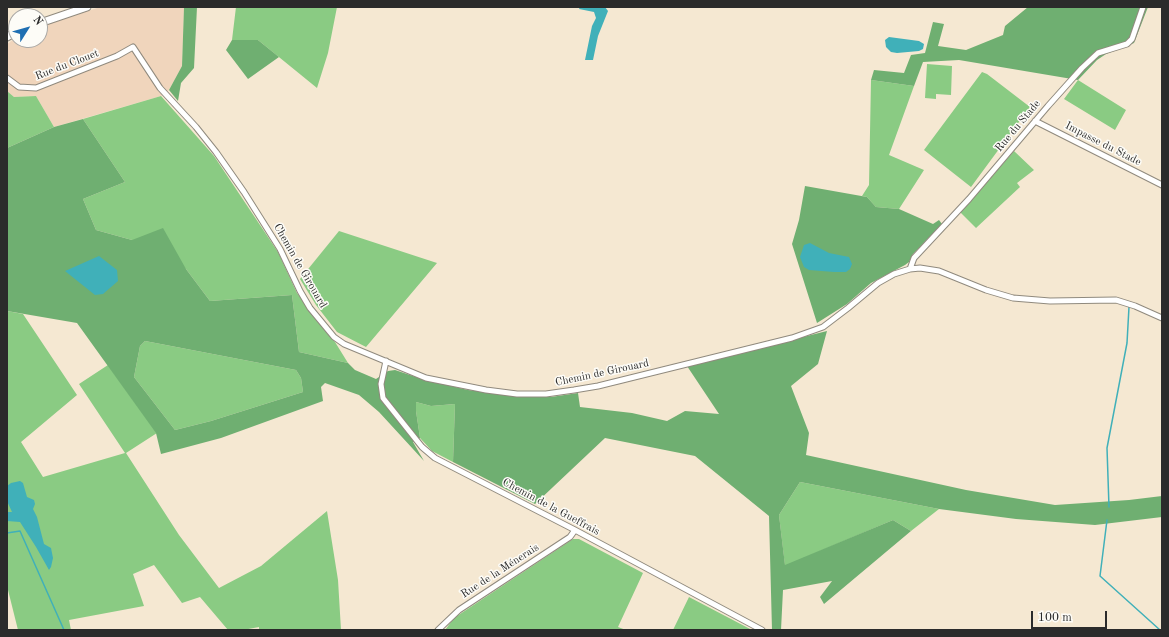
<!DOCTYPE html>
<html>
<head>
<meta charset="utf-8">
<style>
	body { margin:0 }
	#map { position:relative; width:1169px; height:637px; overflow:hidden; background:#f5e8d2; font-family:"Old Standard TT",serif }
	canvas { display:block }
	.frame { position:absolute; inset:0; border:8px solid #2b2b2b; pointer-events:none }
	.north { position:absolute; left:8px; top:8px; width:40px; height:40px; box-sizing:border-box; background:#fdfcf7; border:1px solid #a9a8a5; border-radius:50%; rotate:53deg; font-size:11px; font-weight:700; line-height:16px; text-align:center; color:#2b2b2b }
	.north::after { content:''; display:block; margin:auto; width:14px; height:18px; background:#1f6fb2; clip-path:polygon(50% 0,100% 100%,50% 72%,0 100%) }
	.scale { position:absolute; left:1031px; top:611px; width:76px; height:18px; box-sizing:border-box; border:2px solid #2b2b2b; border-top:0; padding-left:5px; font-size:12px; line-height:14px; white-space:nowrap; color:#2b2b2b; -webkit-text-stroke:3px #fdfcf7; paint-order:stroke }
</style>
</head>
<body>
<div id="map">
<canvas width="1169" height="637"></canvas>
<div class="frame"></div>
<div class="north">N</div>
<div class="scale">100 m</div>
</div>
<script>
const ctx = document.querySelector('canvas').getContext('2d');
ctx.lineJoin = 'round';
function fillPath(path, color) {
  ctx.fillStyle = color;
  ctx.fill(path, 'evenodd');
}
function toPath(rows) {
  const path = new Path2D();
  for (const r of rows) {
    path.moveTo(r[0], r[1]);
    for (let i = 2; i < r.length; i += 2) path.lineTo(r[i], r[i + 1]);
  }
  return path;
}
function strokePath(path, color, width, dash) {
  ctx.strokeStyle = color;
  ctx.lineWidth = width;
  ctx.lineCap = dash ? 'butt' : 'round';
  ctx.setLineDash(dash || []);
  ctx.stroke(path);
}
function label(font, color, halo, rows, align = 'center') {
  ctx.font = font + ' "Old Standard TT",serif';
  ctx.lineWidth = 3;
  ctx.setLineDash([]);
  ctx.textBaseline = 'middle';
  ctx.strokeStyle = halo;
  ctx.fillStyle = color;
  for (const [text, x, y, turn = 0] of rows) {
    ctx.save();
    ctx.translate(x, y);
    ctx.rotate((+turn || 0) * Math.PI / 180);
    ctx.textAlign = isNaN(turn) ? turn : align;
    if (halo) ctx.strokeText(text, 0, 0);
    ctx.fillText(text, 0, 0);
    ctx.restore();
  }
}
const built = toPath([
	[100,7,184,7,182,66,169,90,161,96,54,127,36,96,14,97,7,91,7,44,16,38,16,40,40,40,40,27]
]);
const green = toPath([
	[236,7,337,7,328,53,317,88,258,40,232,40],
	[927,64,952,66,951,95,936,94,936,99,925,98],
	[982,72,987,74,1030,107,971,187,924,150],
	[871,80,914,86,889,155,924,170,899,209,876,207,867,197,862,196,869,185],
	[1078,80,1126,110,1115,130,1064,99],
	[7,91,14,97,36,96,54,127,7,148],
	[161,96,214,156,278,252,297,293,335,342,348,363,299,352,292,295,210,301,186,269,132,240,96,230,83,199,125,182,83,119],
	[1014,151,1034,170,1017,183,1020,187,976,228,960,212],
	[339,231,437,263,366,347,337,332,316,305,300,279],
	[7,311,23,314,77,395,21,442,43,477,125,453,79,384,108,365,157,433,126,453,179,535,219,588,261,566,327,511,338,580,341,630,259,630,259,627,243,630,228,630,200,597,182,603,154,565,133,574,144,606,69,620,71,630,18,630,7,586],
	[145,341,296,370,301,378,303,392,211,421,175,430,134,377,140,346],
	[416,402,431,406,455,404,453,462,432,451,420,438,416,411],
	[800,482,939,509,911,531,893,520,785,566,779,515],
	[573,539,579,539,643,573,618,627,626,630,445,630,454,618],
	[689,597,752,630,673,630]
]);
const forest = toPath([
	[184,7,197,7,194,68,181,83,178,101,169,90,182,66],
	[1028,7,1148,7,1134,43,1106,54,1097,60,1078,80,959,60,923,62,914,86,871,80,874,70,904,73,911,55,925,53,933,22,944,24,938,46,966,50,1003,35,1005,26],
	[232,40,258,40,279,57,248,79,226,50],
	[83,119,125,182,83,199,96,230,132,240,163,228,186,269,210,301,292,295,299,352,348,363,355,370,376,379,388,371,395,370,422,379,468,390,527,396,551,397,578,393,580,407,632,413,667,421,685,411,719,414,687,366,827,331,818,364,791,386,809,433,806,455,966,490,1055,505,1129,500,1162,496,1162,517,1095,525,1016,519,939,509,800,482,779,515,785,565,893,520,911,531,824,604,820,597,832,581,783,590,781,630,772,630,769,516,695,456,605,438,535,504,453,462,455,404,431,406,416,402,416,411,420,438,413,442,424,461,379,412,359,395,325,383,321,387,323,401,221,438,161,454,156,433,77,323,7,311,7,148,54,127],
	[145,341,296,370,301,378,303,392,211,421,175,430,134,377,140,346],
	[805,186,867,197,876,207,899,209,933,224,939,220,942,224,913,254,909,262,905,265,871,283,847,304,817,323,792,244,799,220]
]);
const water = toPath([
	[580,7,605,7,608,11,598,36,593,60,585,60,592,26,596,18,594,12,579,9],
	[889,37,919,41,924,44,923,49,919,51,897,53,891,52,886,47,885,40],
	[810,243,829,253,849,257,852,264,850,269,846,272,834,272,809,270,804,267,800,257,804,245],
	[99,256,117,270,118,281,103,294,95,295,65,271],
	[20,481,23,483,27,497,34,500,35,504,33,509,37,517,44,544,51,548,53,558,51,567,49,570,36,547,20,522,7,521,7,512,12,512,7,501,7,486,11,483]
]);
const stream = toPath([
	[1109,507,1107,448,1127,343,1129,307],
	[1107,520,1100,576,1160,630],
	[7,533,20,531,64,630]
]);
const street = toPath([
	[7,78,19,87,36,88,117,56,133,47,160,88,196,127,216,152,244,192,280,249,300,291,310,308,334,337,344,344,426,378,486,390,517,394,546,394,574,390,598,386,792,338,823,327,848,308,878,283,894,274,910,269,920,268,939,271,986,290,1013,298,1050,301,1116,300,1135,306,1162,318],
	[1035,121,1162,185],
	[910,269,914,258,969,199,1048,106,1082,68,1098,53,1127,44,1132,39,1143,7],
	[386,361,381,384,383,398,422,447,435,458,575,530,762,630],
	[438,630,459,610,570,537,575,530]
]);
const secondary = toPath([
	[40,23,87,7],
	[7,37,16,32]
]);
const streetNames = [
	["Rue du Clouet",67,65,-21],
	["Rue du Stade",1018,126,-50],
	["Impasse du Stade",1103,144,27],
	["Chemin de Girouard",300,266,60],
	["Chemin de Girouard",602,373,-12],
	["Chemin de la Gueffrais",551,507,28],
	["Rue de la Ménerais",500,571,-33]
];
fillPath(built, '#f0d5bc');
fillPath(green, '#8acb83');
fillPath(forest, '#6faf71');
fillPath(water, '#40b0b9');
strokePath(stream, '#40b0b9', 1.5);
strokePath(street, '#908a7e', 7);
strokePath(secondary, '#908a7e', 9);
strokePath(street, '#fff', 5);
strokePath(secondary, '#fff', 7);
label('11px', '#2b2b2b', '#fdfcf7', streetNames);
</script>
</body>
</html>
